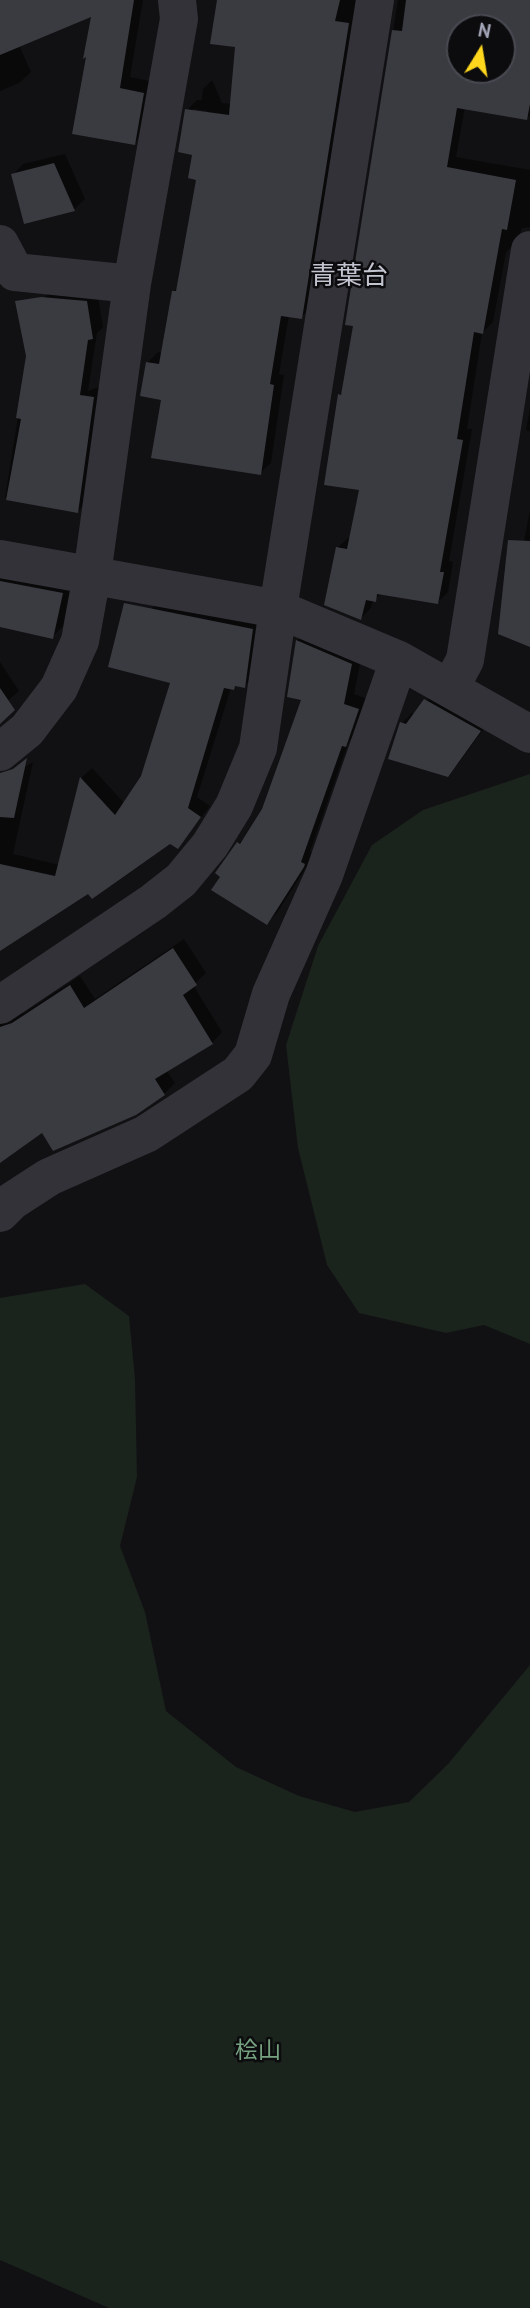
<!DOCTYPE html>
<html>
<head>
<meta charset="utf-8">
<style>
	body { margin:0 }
	#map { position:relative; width:530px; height:2308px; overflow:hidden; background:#111113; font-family:"PT Sans",sans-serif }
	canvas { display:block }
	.north { position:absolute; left:446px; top:14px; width:70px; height:70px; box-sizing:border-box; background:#0c0c0e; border:2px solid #484951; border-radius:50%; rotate:11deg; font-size:19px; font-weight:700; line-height:28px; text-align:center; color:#a1a4b5 }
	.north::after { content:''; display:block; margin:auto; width:24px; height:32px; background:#ffd71d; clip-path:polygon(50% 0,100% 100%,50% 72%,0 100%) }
</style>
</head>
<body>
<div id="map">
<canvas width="530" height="2308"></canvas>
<div class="north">N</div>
</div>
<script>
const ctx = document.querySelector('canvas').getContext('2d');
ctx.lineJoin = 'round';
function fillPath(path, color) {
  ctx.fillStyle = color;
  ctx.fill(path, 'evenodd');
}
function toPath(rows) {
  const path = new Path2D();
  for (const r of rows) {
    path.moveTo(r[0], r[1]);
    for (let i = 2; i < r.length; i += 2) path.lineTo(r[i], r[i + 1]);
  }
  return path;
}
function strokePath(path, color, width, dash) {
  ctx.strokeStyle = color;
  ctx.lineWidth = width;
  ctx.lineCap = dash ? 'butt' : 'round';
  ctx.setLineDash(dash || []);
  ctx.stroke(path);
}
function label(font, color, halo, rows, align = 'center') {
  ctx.font = font + ' "PT Sans","Noto Sans JP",sans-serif';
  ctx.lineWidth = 5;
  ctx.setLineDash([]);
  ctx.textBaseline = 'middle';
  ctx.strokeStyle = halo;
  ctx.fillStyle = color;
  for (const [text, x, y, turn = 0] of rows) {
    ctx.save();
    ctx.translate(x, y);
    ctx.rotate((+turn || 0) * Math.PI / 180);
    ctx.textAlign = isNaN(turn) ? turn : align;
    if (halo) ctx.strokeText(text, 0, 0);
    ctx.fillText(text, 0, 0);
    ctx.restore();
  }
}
const green = toPath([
	[530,774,530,1344,484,1325,446,1333,359,1313,327,1265,298,1148,286,1045,318,946,372,845,423,810],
	[85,1284,129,1316,135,1379,137,1477,120,1546,145,1612,166,1711,236,1767,299,1796,355,1812,409,1802,448,1764,530,1665,530,2308,109,2308,0,2260,0,1298]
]);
const shadow = toPath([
	[0,0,143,0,130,77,154,82,145,131,134,143,93,14,19,45,31,72,19,83,0,91],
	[219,0,361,0,312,307,301,317,289,315,279,374,284,375,271,463,260,473,163,398,147,363,158,352,163,353,173,292,178,287,198,178,187,110,197,100,202,100,203,89,212,80,222,103,232,104,237,46],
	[193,109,207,111,207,114,193,112],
	[398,0,530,0,530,115,526,118,465,107,456,157,530,170,530,227,522,228,517,242,506,252,493,322,482,333,467,429,472,429,449,561,453,562,448,592,438,602,382,593,373,600,371,608,361,618,337,548,348,538,351,538,361,488,340,395,343,391,355,324,347,323],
	[460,28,502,28,502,70,460,70],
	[65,154,85,199,74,209,25,222,13,175,23,164],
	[55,287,97,291,103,327,97,333,88,391,104,385,88,501,78,511,5,498,31,335,45,297],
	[530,409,530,431,526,430],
	[530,510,530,645,520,562],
	[0,573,72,582,63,626,52,637,0,625],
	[162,599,263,619,254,676,244,686,236,685,231,688,197,797,210,806,178,847,170,841,0,948,0,783,33,762,13,854,60,865,82,777,92,768,125,804,143,777,172,682,169,631,152,608],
	[307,631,362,654,354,694,368,699,355,734,349,741,310,851,314,855,277,913,267,923,239,843,250,832,264,810,303,698,297,641],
	[0,662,19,691,0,707],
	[436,690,490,720,458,764,448,775,402,723,412,713,416,714],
	[184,939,206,973,193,985,222,1032,212,1043,166,1070,175,1083,164,1094,135,1113,43,1130,0,1161,0,1023,10,1016,24,1013,80,976,95,999]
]);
const building = toPath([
	[0,0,134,0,120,88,144,93,135,145,72,134,86,57,83,59,91,17,0,55],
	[217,0,340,0,335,21,349,23,302,319,281,316,270,384,274,385,261,475,151,458,161,400,140,396,146,362,159,364,172,291,176,291,196,180,188,178,192,155,178,152,185,109,229,115,235,47,210,44],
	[406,0,530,0,530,104,527,120,457,108,447,167,516,180,507,230,502,229,483,334,474,332,457,439,463,440,440,572,444,572,438,604,377,594,376,602,366,600,361,620,324,605,336,547,347,549,359,490,324,485,338,394,341,395,353,326,345,325,392,30,402,31],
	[460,28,502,28,502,70,460,70],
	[54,163,75,211,24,224,11,174],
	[41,297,87,301,93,339,88,340,80,395,94,397,78,513,6,500,21,419,16,418,26,356,15,301],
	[508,540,530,541,530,647,498,634],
	[0,581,63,593,53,639,0,627],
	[124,603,253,629,245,688,235,686,234,690,224,688,188,808,201,817,178,849,170,844,92,899,88,894,0,951,0,864,55,876,80,777,115,815,141,776,170,683,108,667],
	[296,640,352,664,344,704,359,709,346,747,342,746,301,862,305,864,304,867,267,925,211,890,220,877,215,873,237,842,240,844,262,809,301,700,287,697],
	[0,688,15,710,0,724],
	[424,699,481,731,448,777,388,759,400,722,406,724],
	[27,758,14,818,0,817,0,773,13,769],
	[173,948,197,985,183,995,213,1044,155,1079,165,1095,136,1115,53,1151,42,1133,0,1163,0,1027,12,1023,70,985,84,1008]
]);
const minor = toPath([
	[0,244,15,272,132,284],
	[0,559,278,609,399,660,324,875,271,994,253,1055,238,1074,146,1134,49,1177,12,1201,0,1213],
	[399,660,530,734],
	[450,688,465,660,530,250],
	[0,752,27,730,59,688,80,641,92,575,132,284,179,19,177,0],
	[0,1005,153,902,181,880,210,845,234,806,258,748,278,609,375,0]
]);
const parkNames = [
	["桧山",258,2051]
];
const quarterNames = [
	["青葉台",349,277]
];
fillPath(green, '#1b231d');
fillPath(shadow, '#0007');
fillPath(building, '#3a3b41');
strokePath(minor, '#323238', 38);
label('23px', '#76a180', '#0c0c0e', parkNames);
label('26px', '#c2c4d0', '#0c0c0e', quarterNames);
</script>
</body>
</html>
